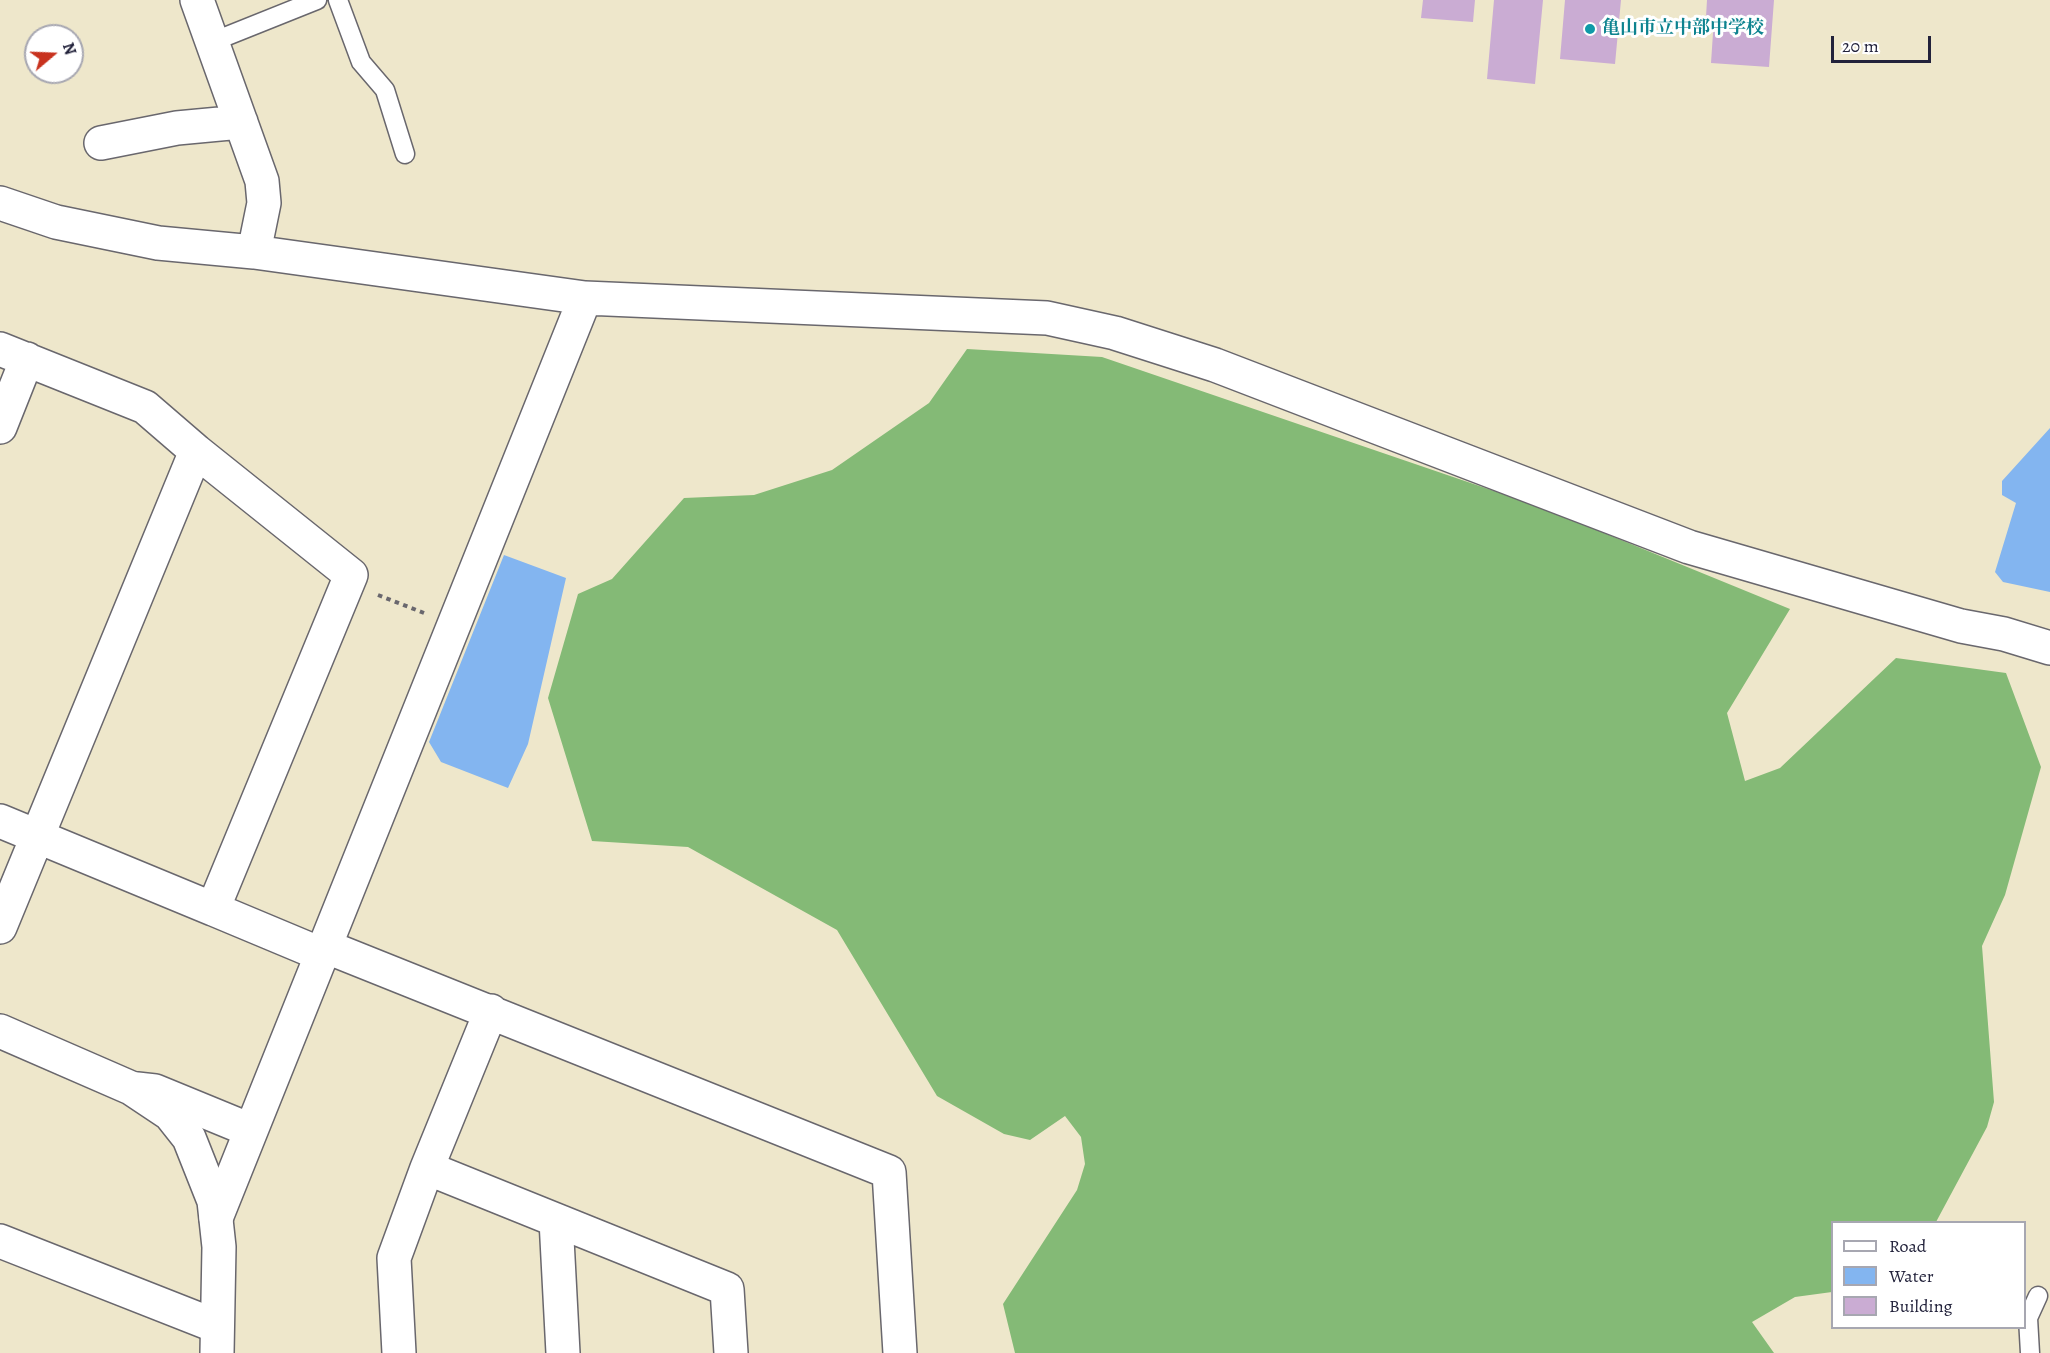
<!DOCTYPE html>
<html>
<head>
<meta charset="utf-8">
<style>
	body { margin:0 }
	#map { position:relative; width:2050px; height:1353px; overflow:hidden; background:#eee7cb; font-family:Alegreya,serif }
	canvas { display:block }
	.legend { position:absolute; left:1831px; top:1221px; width:195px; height:108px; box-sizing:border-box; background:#fff; border:2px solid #a7a7b1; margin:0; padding:8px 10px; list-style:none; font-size:18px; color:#22223b }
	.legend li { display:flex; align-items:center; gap:12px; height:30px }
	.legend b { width:30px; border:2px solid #a7a7b1 }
	.north { position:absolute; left:24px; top:24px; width:60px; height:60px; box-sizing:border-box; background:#fff; border:2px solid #a7a7b1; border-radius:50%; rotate:71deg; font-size:16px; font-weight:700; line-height:24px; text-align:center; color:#22223b }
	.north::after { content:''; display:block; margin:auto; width:21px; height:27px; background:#c8321e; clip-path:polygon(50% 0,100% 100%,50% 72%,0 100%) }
	.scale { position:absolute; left:1831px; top:36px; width:100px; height:27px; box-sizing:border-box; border:3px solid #22223b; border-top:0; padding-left:8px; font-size:18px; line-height:21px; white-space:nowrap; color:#22223b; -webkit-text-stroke:4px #fff; paint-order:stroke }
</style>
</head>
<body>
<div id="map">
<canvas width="2050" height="1353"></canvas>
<ul class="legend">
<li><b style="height:8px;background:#fff"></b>Road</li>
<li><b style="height:16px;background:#83b5f0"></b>Water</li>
<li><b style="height:16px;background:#caacd3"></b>Building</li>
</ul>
<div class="north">N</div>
<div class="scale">20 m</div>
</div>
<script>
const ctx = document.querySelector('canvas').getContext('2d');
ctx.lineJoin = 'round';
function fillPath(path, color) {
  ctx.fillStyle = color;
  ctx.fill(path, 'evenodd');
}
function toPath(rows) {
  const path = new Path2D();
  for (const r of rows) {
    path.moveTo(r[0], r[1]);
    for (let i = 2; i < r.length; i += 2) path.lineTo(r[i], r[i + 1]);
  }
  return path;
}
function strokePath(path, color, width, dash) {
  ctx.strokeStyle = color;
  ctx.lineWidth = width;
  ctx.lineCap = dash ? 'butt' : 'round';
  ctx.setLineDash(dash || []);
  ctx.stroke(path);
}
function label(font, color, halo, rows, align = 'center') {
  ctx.font = font + ' Alegreya,"Noto Serif JP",serif';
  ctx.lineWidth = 6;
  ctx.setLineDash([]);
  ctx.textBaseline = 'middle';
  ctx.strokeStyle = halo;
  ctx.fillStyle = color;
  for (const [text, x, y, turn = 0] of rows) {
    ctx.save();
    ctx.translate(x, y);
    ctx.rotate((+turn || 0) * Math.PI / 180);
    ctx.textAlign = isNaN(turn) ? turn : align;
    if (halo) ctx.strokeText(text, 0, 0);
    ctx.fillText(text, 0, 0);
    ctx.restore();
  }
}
const forest = toPath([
	[967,349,1102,357,1538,506,1790,609,1727,713,1745,781,1780,768,1896,658,2006,673,2041,767,2005,895,1982,946,1994,1102,1987,1127,1936,1222,1832,1222,1832,1292,1795,1297,1752,1322,1774,1353,1015,1353,1003,1304,1077,1190,1085,1164,1081,1137,1065,1116,1030,1140,1004,1134,937,1096,837,930,688,847,592,841,548,698,578,594,612,579,684,498,754,495,832,470,929,403]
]);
const water = toPath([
	[2050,428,2050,592,2003,582,1995,572,2016,503,2002,495,2002,481],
	[504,555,566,578,528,744,508,788,441,762,429,742]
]);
const building = toPath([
	[1423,0,1475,0,1473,22,1421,18],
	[1494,0,1543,0,1535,84,1487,79],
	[1565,0,1621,0,1615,64,1560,59],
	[1707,0,1774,0,1769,67,1711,63,1714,18,1706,17]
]);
const path = toPath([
	[378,595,424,613]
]);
const lane = toPath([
	[338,0,361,62,385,90,405,154],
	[212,42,317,0],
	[2030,1353,2028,1318,2038,1296]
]);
const street = toPath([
	[197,0,262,181,264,203,254,252],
	[101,143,177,128,241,122],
	[0,203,56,222,158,243,254,252,585,298],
	[0,349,145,407,196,451,0,927],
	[0,427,27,359],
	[0,821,213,909,351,575,196,451],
	[213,909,323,955],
	[327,947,889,1172,900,1353],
	[137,1089,155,1091,250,1130],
	[427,1168,727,1289,731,1353],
	[216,1218,585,298,1047,318,1115,333,1215,365,1689,547,1961,626,2004,634,2050,648],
	[556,1220,563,1353],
	[0,1241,216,1326],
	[399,1353,394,1258,427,1168,491,1011]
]);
const secondary = toPath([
	[0,1031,131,1088,170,1114,189,1138,214,1201,219,1247,217,1353]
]);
const markers = [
	[1590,29,6,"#0f9aa8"]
];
const cultureNames = [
	["亀山市立中部中学校",1602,29]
];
fillPath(forest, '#84ba76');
fillPath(water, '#83b5f0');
fillPath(building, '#caacd3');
strokePath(lane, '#69676d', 21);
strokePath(street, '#69676d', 36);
strokePath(secondary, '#69676d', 36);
strokePath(path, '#69676d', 4, [4.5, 4.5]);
strokePath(lane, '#fff', 18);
strokePath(street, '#fff', 33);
strokePath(secondary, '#fff', 33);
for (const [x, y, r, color] of markers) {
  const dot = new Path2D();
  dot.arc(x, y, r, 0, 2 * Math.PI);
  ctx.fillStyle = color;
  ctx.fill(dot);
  strokePath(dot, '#fff', 2);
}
label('bold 18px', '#0d838f', '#fff', cultureNames, 'left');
</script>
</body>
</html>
